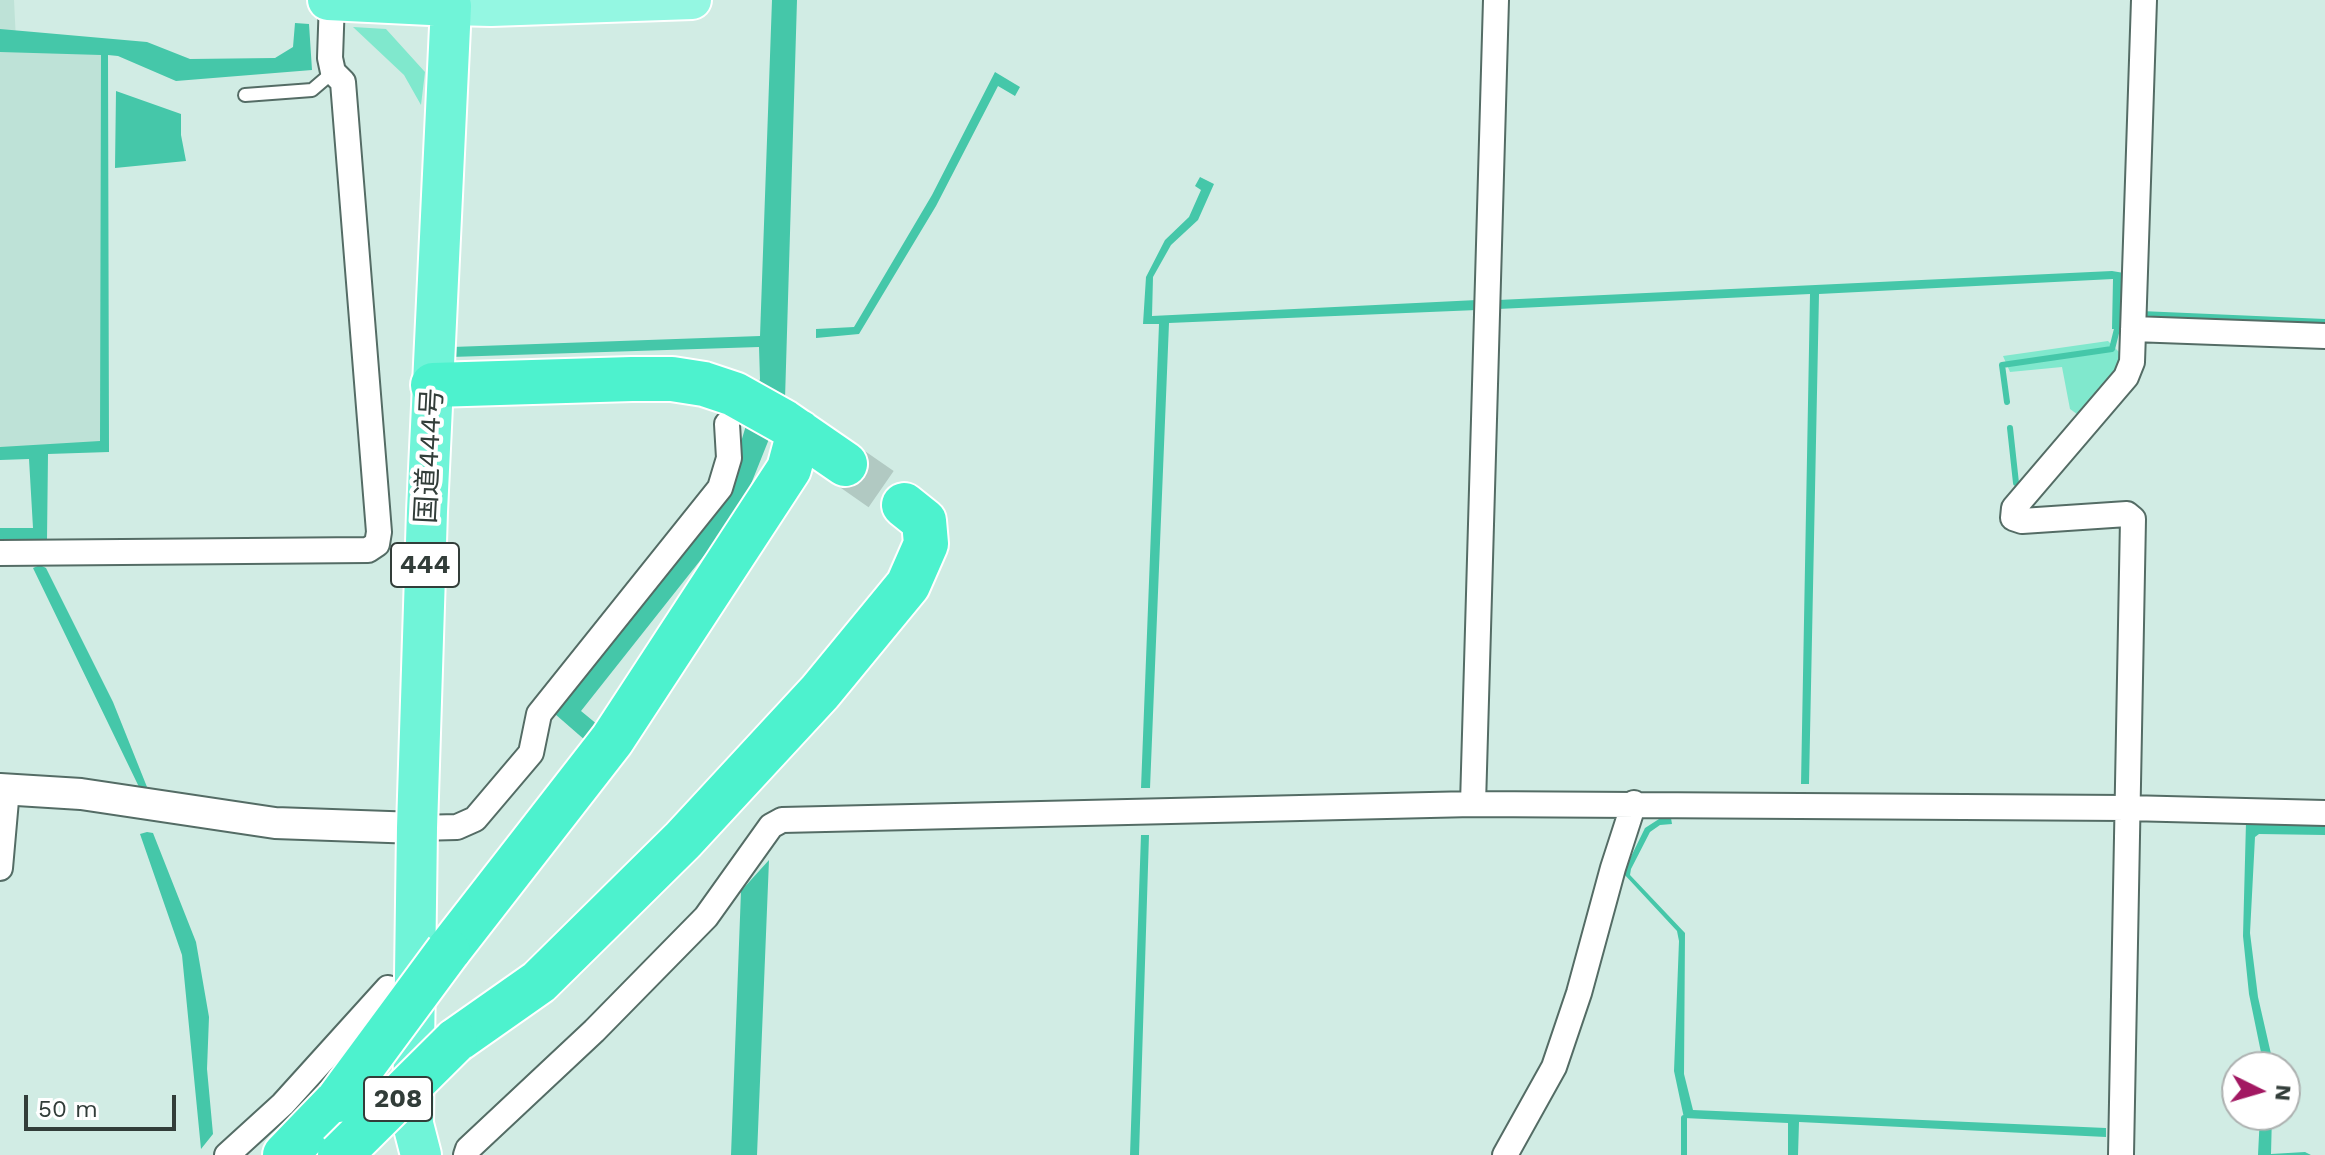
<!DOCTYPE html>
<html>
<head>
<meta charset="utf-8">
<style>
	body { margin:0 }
	#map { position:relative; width:2325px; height:1155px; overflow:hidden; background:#d1ece4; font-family:"Work Sans",sans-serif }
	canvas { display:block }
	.north { position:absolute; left:2221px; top:1051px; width:80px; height:80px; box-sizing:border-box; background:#fff; border:2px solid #adb1b0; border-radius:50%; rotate:95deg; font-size:22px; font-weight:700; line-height:32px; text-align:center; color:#323d39 }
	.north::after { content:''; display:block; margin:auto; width:28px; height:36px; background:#a21862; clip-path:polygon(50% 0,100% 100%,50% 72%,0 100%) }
	.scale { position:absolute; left:24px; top:1095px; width:152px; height:36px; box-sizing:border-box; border:4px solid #323d39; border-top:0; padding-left:10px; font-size:24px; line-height:28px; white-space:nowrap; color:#323d39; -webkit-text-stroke:6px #fff; paint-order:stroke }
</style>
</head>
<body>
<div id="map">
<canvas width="2325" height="1155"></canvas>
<div class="north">N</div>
<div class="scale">50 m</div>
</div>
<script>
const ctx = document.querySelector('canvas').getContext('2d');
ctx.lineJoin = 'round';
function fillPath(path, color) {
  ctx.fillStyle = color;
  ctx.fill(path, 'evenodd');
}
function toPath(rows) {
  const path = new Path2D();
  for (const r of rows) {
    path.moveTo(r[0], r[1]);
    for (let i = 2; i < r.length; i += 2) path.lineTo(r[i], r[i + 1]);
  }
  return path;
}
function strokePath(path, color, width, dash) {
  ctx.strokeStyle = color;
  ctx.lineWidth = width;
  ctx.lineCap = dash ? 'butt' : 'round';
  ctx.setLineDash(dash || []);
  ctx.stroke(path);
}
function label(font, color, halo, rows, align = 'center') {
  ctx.font = font + ' "Work Sans","Noto Sans JP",sans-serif';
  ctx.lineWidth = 8;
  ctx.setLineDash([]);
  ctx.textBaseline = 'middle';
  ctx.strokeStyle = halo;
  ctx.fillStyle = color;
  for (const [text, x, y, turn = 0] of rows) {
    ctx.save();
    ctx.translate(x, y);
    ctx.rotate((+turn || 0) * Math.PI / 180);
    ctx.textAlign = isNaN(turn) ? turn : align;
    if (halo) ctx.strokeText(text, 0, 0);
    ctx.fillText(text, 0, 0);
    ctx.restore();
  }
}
const built = toPath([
	[0,0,14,0,16,41,104,47,105,447,0,453]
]);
const green = toPath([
	[353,27,386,29,425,72,421,105,404,75],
	[2108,341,2124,357,2081,417,2070,409,2062,367,2010,372,2003,356]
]);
const water = toPath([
	[772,0,797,0,785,399,741,509,581,711,598,725,586,741,555,714,725,495,760,379,759,347,451,357,452,347,760,336],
	[295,23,309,24,312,70,176,81,118,56,108,55,109,452,48,454,47,539,39,542,0,542,0,528,33,528,29,459,0,460,0,447,100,441,101,55,0,52,0,29,147,42,190,59,275,58,293,47],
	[995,72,1020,87,1015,96,998,86,936,206,859,334,816,338,816,329,854,327,932,195],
	[116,91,181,114,181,135,186,161,115,168],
	[1200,177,1214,184,1198,220,1171,245,1153,277,1152,316,1477,300,1477,310,1169,323,1150,788,1141,788,1159,324,1143,324,1146,277,1165,240,1189,217,1201,190,1195,186],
	[2112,271,2124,273,2122,329,2112,329,2113,279,1819,294,1809,784,1801,784,1810,294,1498,309,1498,300],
	[2141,311,2325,319,2325,326,2140,318],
	[40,565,46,568,113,702,147,787,139,787,33,568],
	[1671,818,1672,824,1660,825,1650,832,1631,869,1630,875,1685,933,1684,1074,1693,1110,2106,1128,2106,1137,1799,1122,1798,1155,1788,1155,1788,1123,1684,1118,1674,1071,1679,941,1677,931,1623,873,1645,828,1659,819],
	[2246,822,2325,823,2325,835,2259,834,2255,837,2250,933,2258,997,2274,1067,2264,1067,2249,994,2243,936],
	[147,832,153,833,196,942,209,1017,207,1069,213,1134,201,1149,182,955,140,834],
	[1141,835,1149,835,1139,1155,1130,1155],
	[769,860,757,1155,731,1155,741,891],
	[2260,1115,2272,1115,2271,1154,2305,1152,2311,1155,2258,1155]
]);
const stream = toPath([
	[2007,402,2002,365,2112,349,2117,329],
	[2010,428,2016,483],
	[1684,1155,1684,1118]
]);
const motorwayTunnel = toPath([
	[845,464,904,505]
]);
const service = toPath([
	[245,95,312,90,333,72]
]);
const minor = toPath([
	[2133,329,2325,336],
	[0,553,368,550,377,544,379,532,343,82,333,72,330,58,332,0],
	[1473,804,1496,0],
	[417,828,457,827,475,819,531,753,539,714,720,488,729,458,727,424],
	[0,868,7,789],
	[227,1155,283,1104,388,988],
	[466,1155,468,1149,594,1031,706,917,771,826,782,820,1473,804,2127,808,2325,813],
	[1505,1155,1554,1067,1579,993,1613,868,1634,803],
	[2121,1155,2133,519,2127,514,2022,521,2013,518,2014,508,2126,377,2132,362,2144,0]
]);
const tertiary = toPath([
	[0,789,81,794,275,823,417,828]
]);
const primary = toPath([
	[451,0,451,6,491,7,692,0]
]);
const trunk = toPath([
	[328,0,451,6,427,511,417,828,413,1124,421,1155]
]);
const motorway = toPath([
	[433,385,632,379,672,379,704,384,734,394,784,422,845,464],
	[448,951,612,740,789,469,799,432],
	[455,1041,539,982,683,840,820,692,908,585,926,544,924,521,904,505],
	[285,1155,338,1100]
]);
const motorwayBridge = toPath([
	[338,1100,448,951],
	[340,1155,455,1041]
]);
const shields = [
	[425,565,68],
	[398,1099,68]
];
const shieldNames = [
	["444",425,565],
	["208",398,1099]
];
const streetNames = [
	["国道444号",430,456,-87]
];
fillPath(built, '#bee2d7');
fillPath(green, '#80e8cd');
fillPath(water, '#45c7a9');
strokePath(stream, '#45c7a9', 6);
strokePath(motorwayTunnel, '#b1c9c2', 44, [44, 22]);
strokePath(service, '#546c65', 16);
strokePath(minor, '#546c65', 28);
strokePath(tertiary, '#546c65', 34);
strokePath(primary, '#fff', 42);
strokePath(trunk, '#fff', 44);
strokePath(motorway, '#fff', 48);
strokePath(service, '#fff', 12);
strokePath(minor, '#fff', 24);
strokePath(tertiary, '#fff', 30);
strokePath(primary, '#94f7e2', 38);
strokePath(trunk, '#70f4d8', 40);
strokePath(motorway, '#4df2ce', 44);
strokePath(motorwayBridge, '#fff', 48, []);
strokePath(motorwayBridge, '#4df2ce', 44);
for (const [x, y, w] of shields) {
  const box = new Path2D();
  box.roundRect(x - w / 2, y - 22, w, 44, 6);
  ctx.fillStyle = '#fff';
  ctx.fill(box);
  strokePath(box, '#323d39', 2);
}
label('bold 26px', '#323d39', null, shieldNames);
label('28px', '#323d39', '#fff', streetNames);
</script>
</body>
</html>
